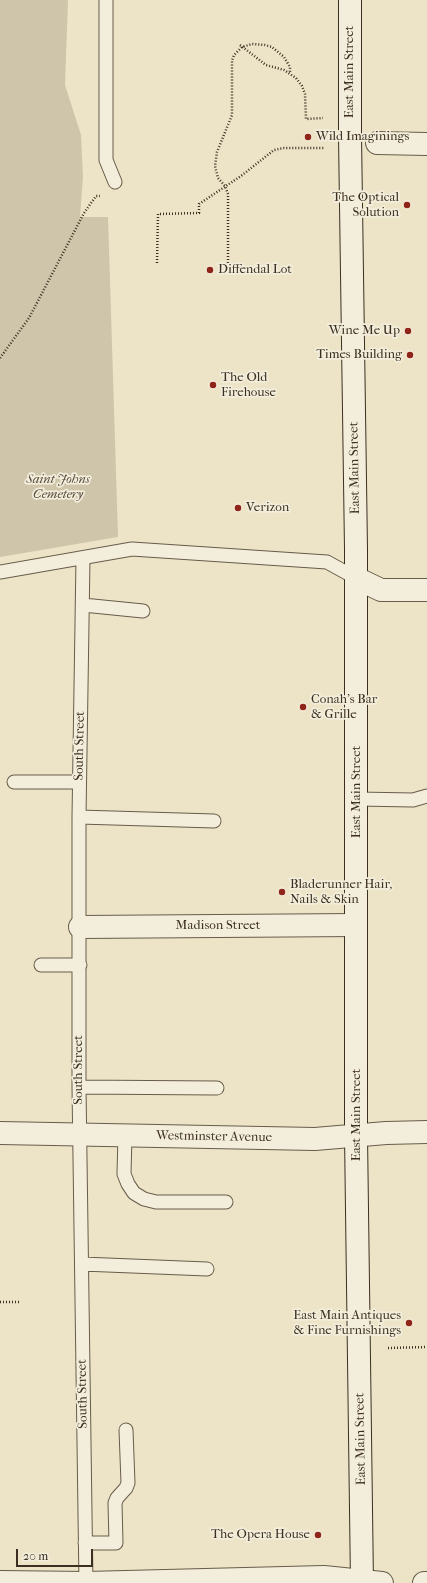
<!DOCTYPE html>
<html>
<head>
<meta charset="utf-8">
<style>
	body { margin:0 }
	#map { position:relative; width:427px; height:1583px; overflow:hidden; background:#ede4c7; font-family:"IM FELL French Canon",serif }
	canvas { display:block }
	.scale { position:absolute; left:16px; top:1549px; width:77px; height:18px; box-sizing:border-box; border:2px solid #3c2f21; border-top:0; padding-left:5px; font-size:12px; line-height:14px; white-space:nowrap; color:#3c2f21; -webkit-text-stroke:3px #f3eddb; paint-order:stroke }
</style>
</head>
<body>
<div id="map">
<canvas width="427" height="1583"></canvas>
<div class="scale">20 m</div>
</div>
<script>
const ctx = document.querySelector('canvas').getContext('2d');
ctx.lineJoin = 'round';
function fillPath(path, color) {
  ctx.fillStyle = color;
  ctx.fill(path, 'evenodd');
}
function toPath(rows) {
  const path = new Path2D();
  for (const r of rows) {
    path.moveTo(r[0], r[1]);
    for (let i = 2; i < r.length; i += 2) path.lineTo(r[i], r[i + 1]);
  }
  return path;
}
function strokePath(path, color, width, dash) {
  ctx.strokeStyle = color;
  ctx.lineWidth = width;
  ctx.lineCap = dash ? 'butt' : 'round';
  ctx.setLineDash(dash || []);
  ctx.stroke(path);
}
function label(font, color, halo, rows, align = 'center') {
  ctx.font = font + ' "IM FELL French Canon",serif';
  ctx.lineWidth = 3.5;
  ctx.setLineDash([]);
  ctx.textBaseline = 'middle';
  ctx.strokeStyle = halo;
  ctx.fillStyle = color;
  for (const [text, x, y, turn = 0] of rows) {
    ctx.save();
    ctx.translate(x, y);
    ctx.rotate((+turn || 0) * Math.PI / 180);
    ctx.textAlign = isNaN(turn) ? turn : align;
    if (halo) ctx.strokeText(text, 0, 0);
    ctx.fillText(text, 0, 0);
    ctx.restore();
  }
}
const green = toPath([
	[0,0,68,0,65,85,81,135,83,177,80,217,108,217,118,537,0,557]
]);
const path = toPath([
	[240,45,266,65,284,70,296,78,302,86,305,94,306,119,323,118],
	[157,263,158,214,199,213,199,204,241,176,274,150,284,148,324,148],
	[228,269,228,194,225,186,218,178,215,166,217,152,232,115,232,61,234,55,242,47,252,44,265,45,272,47,284,57,290,67,290,73],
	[0,358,29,318,84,213,96,196,100,196],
	[0,1302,19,1302],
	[388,1348,427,1347]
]);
const lane = toPath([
	[106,0,106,160,115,182],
	[83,558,79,817,79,1087,86,1583],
	[0,572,132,549,327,562,356,578],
	[83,605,143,611],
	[14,782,79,782],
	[357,799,413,800,427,796],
	[79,817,214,821],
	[41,965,80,965],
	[79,1087,217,1088],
	[125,1135,124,1174,128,1184,134,1193,144,1199,156,1202,226,1202],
	[82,1264,207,1269],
	[85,1543,116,1543,115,1503,117,1498,126,1488,128,1483,126,1430]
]);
const street = toPath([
	[377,143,427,144],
	[356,578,381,590,427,590],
	[80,927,356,925],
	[0,1133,315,1139,386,1133,427,1132],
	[0,1582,86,1583,324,1577,382,1583],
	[424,1583,427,1583]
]);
const secondary = toPath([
	[350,0,350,136,356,549,356,1135,362,1583]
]);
const markers = [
	[308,137,4,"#8f2418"],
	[407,205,4,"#8f2418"],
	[210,270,4,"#8f2418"],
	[408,331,4,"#8f2418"],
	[410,355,4,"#8f2418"],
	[213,385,4,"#8f2418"],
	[238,508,4,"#8f2418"],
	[303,707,4,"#8f2418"],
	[282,892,4,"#8f2418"],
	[409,1323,4,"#8f2418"],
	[318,1535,4,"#8f2418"]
];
const streetNames = [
	["East Main Street",350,72,-90],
	["East Main Street",355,468,-91],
	["South Street",80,746,-89],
	["East Main Street",357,792,-90],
	["Madison Street",218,926],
	["South Street",79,1070,-90],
	["East Main Street",357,1115,-90],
	["Westminster Avenue",214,1137,1],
	["South Street",83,1394,-91],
	["East Main Street",361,1439,-91]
];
const poiNames = [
	["Wild Imaginings",316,137],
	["The Optical",399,198,"right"],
	["Solution",399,213,"right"],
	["Diffendal Lot",218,270],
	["Wine Me Up",400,331,"right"],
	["Times Building",402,355,"right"],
	["The Old",221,378],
	["Firehouse",221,393],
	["Verizon",246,508],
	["Conah's Bar",311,700],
	["& Grille",311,715],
	["Bladerunner Hair,",290,885],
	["Nails & Skin",290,900],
	["East Main Antiques",401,1316,"right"],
	["& Fine Furnishings",401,1331,"right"],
	["The Opera House",310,1535,"right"]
];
const parkNames = [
	["Saint Johns",58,480],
	["Cemetery",58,495]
];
fillPath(green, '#cfc5ab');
strokePath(lane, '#685c4a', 15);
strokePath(street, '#685c4a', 24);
strokePath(secondary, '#3c2f21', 24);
strokePath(path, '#3c2f21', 2.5, [1, 2]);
strokePath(lane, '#f3eddb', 13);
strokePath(street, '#f3eddb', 22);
strokePath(secondary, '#f3eddb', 22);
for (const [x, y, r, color] of markers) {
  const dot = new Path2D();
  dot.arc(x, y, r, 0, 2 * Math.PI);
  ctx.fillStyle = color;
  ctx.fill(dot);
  strokePath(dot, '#f3eddb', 1.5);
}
label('13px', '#3c2f21', '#f3eddb', streetNames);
label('13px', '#3c2f21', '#f3eddb', poiNames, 'left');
label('italic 13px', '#594d3d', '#f3eddb', parkNames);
</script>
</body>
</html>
